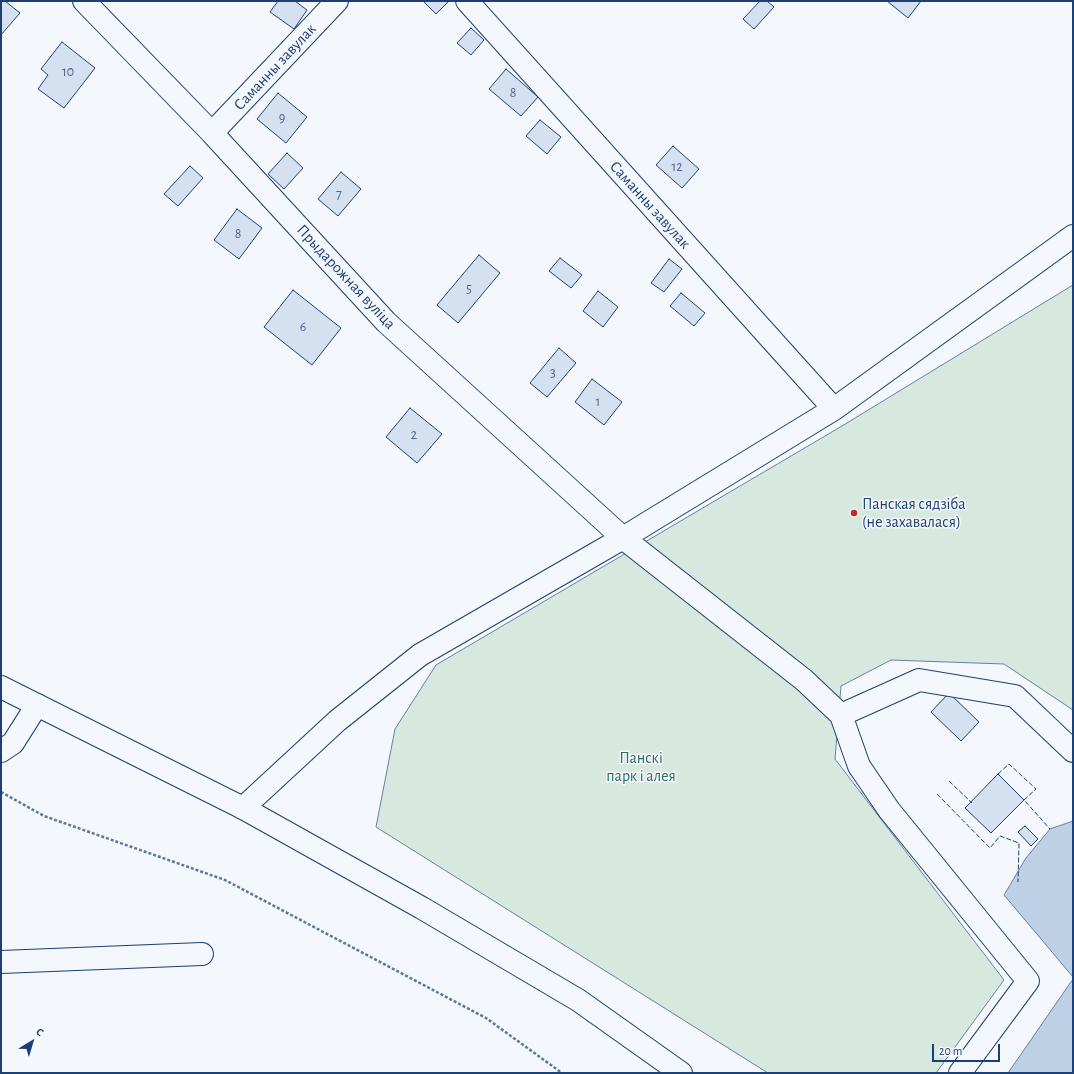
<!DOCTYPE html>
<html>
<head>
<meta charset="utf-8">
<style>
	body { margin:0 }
	#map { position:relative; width:1074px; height:1074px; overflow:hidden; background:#f4f7fb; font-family:"Alegreya Sans",sans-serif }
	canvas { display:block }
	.frame { position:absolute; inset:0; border:2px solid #1d3f73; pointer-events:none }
	.north { position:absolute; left:12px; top:1022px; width:40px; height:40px; -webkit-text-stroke:3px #f4f7fb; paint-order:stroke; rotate:38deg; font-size:11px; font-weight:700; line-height:16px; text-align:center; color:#1d3f73 }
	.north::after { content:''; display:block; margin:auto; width:14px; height:18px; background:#1d3f73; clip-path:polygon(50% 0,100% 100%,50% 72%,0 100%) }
	.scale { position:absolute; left:932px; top:1044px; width:68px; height:18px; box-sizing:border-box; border:2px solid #1d3f73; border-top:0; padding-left:5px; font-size:12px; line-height:14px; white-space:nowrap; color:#1d3f73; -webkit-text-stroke:3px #f4f7fb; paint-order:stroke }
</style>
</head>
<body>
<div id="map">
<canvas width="1074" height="1074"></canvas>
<div class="frame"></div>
<div class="north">С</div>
<div class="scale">20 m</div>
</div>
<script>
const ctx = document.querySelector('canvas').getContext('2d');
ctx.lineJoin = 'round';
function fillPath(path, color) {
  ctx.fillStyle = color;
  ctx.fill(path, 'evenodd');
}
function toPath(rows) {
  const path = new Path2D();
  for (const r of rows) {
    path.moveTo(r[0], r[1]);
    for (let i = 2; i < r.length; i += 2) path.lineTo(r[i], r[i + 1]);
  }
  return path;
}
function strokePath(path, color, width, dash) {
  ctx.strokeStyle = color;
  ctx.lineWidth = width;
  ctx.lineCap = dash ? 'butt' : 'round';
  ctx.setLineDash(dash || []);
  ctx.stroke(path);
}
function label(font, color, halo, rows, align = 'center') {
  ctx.font = font + ' "Alegreya Sans",sans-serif';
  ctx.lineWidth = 3;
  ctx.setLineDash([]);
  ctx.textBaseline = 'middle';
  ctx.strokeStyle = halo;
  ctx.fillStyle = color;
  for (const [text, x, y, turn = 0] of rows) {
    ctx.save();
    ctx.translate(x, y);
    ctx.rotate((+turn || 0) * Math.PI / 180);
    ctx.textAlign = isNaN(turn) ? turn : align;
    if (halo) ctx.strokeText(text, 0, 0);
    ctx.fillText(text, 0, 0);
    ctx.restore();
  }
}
const green = toPath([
	[1073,285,1073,710,1004,664,891,660,841,686,835,759,1004,980,936,1073,768,1073,376,827,395,729,436,665,842,426,1073,285]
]);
const water = toPath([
	[1073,821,1073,977,1004,895,1026,858,1050,829,1073,821],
	[1073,979,1073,1073,1008,1073,1073,979]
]);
const building = toPath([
	[1,1,5,1,20,13,1,35,1,1],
	[278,1,295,1,307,10,294,29,270,12,278,1],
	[423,1,449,1,436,14,423,1],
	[760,1,767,1,774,7,754,29,743,19,760,1],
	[887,1,921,1,908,18,887,1],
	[471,28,484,40,471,55,457,43,471,28],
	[62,42,95,68,64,108,38,89,48,75,41,69,62,42],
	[506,69,538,97,521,116,489,89,506,69],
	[278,93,307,117,286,143,257,119,278,93],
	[540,120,561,137,547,154,526,136,540,120],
	[673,146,699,169,682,188,656,165,673,146],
	[287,153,303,168,284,189,268,174,287,153],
	[190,166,203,178,178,206,164,194,190,166],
	[341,172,361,189,338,216,318,199,341,172],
	[237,209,262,228,239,259,214,240,237,209],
	[479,255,500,273,458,323,437,305,479,255],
	[560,258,582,275,571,288,549,271,560,258],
	[669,259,682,269,664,292,651,283,669,259],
	[293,290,341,328,312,365,264,327,293,290],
	[598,291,618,307,603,327,583,311,598,291],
	[681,293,705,313,694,326,670,306,681,293],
	[559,348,576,363,547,397,530,383,559,348],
	[592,379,622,402,604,425,575,402,592,379],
	[410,408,442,434,417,463,386,437,410,408],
	[949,693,979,722,961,741,931,712,949,693],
	[998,774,1024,800,991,833,965,808,998,774],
	[1025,826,1038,839,1031,846,1018,832,1025,826]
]);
const path = toPath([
	[1,792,44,816,225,880,486,1018,562,1073]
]);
const minor = toPath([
	[84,1,212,133,386,322,623,538,804,680,841,715,859,766,889,810,1028,981,960,1073],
	[467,1,834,409],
	[212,133,337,1],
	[841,715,919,680,1015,696,1073,751],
	[1,751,13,743,37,705],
	[243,808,337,721,420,655,623,538,834,409,1073,236],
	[1,962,202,954]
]);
const major = toPath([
	[1,687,243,808,422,908,578,1000,681,1073]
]);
const fence = toPath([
	[998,774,1009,764,1036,789,1024,800,1050,829],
	[949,781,972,803],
	[937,794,990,848,1000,836,1019,843,1018,882]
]);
const markers = [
	[854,513,4,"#c62828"]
];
const numberNames = [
	["10",68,72],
	["8",513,93],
	["9",282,118],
	["12",677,167],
	["7",339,194],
	["8",238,234],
	["5",469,289],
	["6",303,327],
	["3",553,373],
	["1",598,402],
	["2",414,435]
];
const streetNames = [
	["Саманны завулак",275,67,-47],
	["Саманны завулак",650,205,48],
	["Прыдарожная вуліца",346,277,47]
];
const poiNames = [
	["Панская сядзіба",862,504],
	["(не захавалася)",862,522]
];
const parkNames = [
	["Панскі",641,758],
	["парк і алея",641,776]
];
fillPath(green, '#d7e8df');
strokePath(green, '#687fa3', 1);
fillPath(water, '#bed0e5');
strokePath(water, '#687fa3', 1);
fillPath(building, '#d5e0f0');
strokePath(building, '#1d3f73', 1);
strokePath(minor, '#1d3f73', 24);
strokePath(major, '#1d3f73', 24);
strokePath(path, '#5e769c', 2.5, [3, 2]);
strokePath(minor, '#f4f7fb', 22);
strokePath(major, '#f4f7fb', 22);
strokePath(fence, '#1d3f73', 1, [5, 2]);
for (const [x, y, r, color] of markers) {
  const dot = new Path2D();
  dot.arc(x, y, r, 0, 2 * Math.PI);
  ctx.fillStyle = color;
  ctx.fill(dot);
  strokePath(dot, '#f4f7fb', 1.5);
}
label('14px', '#4b6792', null, numberNames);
label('16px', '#1d3f73', '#f4f7fb', streetNames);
label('16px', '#1d3f73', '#f4f7fb', poiNames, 'left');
label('16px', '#2c6c60', '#f4f7fb', parkNames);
</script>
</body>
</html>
